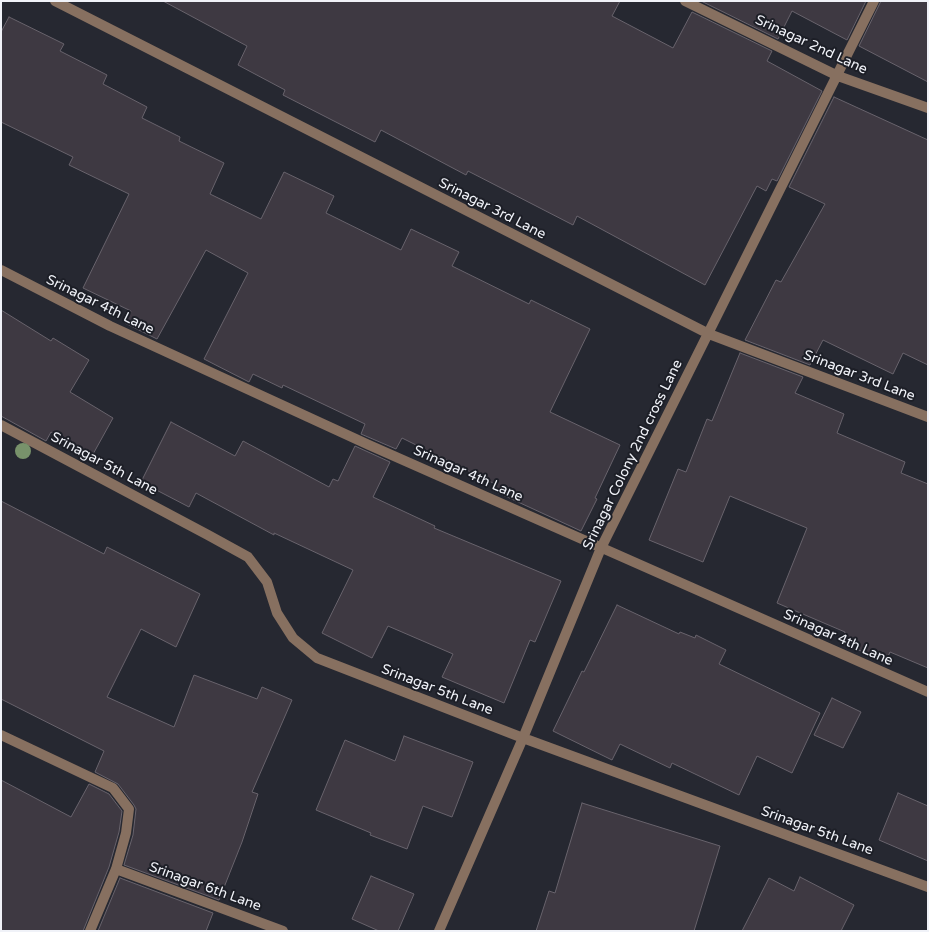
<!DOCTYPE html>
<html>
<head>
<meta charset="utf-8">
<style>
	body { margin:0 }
	#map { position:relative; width:929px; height:932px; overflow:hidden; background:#262831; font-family:"Varela Round",sans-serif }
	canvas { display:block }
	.frame { position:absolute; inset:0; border:2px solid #f0f2f8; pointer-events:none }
</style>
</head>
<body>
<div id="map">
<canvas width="929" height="932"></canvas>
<div class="frame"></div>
</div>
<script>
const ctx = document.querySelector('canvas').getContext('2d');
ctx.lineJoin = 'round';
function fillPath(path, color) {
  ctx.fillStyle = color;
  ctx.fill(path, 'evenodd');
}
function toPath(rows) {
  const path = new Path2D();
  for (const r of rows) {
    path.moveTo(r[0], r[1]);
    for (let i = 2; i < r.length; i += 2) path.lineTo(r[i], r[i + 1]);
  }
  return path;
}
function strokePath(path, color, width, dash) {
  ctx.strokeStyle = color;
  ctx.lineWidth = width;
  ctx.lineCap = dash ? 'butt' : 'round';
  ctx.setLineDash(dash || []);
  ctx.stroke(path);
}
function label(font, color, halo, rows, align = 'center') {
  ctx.font = font + ' "Varela Round",sans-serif';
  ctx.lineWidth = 4;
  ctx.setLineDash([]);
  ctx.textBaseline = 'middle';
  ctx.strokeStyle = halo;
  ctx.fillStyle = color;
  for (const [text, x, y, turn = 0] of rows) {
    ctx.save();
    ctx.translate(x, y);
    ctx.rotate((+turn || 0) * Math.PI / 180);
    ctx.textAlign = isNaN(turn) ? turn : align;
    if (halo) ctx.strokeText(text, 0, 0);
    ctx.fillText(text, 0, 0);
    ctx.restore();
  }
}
const building = toPath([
	[163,1,620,1,612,16,673,48,692,12,772,51,767,61,822,91,777,181,772,179,766,191,757,186,705,285,577,216,573,225,468,171,466,175,381,130,375,142,283,95,285,90,238,65,247,46,163,1],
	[701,1,866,1,847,40,792,11,778,39,701,1],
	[881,1,928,1,928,82,859,46,881,1],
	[9,17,64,44,60,51,107,75,103,84,147,107,142,118,180,137,179,141,224,163,210,194,261,219,284,172,334,196,326,213,401,250,411,229,459,252,452,266,529,304,531,300,590,329,550,412,620,445,595,498,597,499,581,531,492,490,495,484,402,438,396,449,361,434,365,424,283,385,282,388,253,374,249,382,204,359,248,273,206,250,157,339,125,323,131,311,83,288,129,194,69,165,73,157,1,122,1,32,9,17],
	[834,97,928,140,928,365,903,353,893,374,823,340,810,365,745,340,776,280,781,282,825,204,789,187,834,97],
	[1,310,51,341,53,338,89,360,70,392,113,418,92,456,51,432,46,441,1,416,1,310],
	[740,353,803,377,795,393,844,414,837,433,905,462,901,473,928,484,928,668,890,652,886,661,841,643,845,632,777,603,807,528,730,496,703,562,649,540,678,469,686,472,707,419,712,421,740,353],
	[171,422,235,456,243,441,329,487,333,479,338,481,355,446,390,462,373,497,435,526,434,528,561,581,535,642,530,640,504,703,442,677,453,654,388,626,372,658,322,633,353,570,274,533,274,535,196,493,189,507,141,482,171,422],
	[1,501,104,554,107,547,200,594,176,647,141,629,107,697,174,727,194,675,257,699,262,687,292,700,252,792,258,794,242,842,219,900,124,865,133,835,136,809,134,805,118,784,95,772,104,751,1,699,1,501],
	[617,605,679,634,680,632,695,638,696,635,726,650,719,664,820,713,792,773,757,756,739,795,672,763,670,768,620,744,612,760,553,731,582,671,584,672,617,605],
	[832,698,861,712,843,748,814,735,832,698],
	[404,736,473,762,452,817,423,806,407,849,370,835,371,833,316,810,345,740,395,761,404,736],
	[1,780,71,817,89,784,109,794,122,811,119,832,109,867,83,931,1,931,1,780],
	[898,793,928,806,928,861,879,840,898,793],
	[582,803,720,846,694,931,536,931,549,891,555,893,582,803],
	[371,876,414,894,398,931,379,931,352,919,371,876],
	[800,877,854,905,841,931,742,931,769,878,794,891,800,877],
	[120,878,213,913,206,931,98,931,120,878]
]);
const street = toPath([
	[55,1,709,334,928,417],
	[685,1,838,76,928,108],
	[1,270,110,326,369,445,928,692],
	[1,425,208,535,248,557,267,582,277,613,293,638,317,658,523,738,928,887],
	[1,735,113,788,129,809,126,833,116,869,90,931],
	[116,869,283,931],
	[439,931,523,738,601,548,874,1]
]);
const trees = [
	[23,451]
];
const streetNames = [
	["Srinagar 2nd Lane",811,45,25],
	["Srinagar 3rd Lane",492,209,27],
	["Srinagar 4th Lane",100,305,26],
	["Srinagar 3rd Lane",859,376,21],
	["Srinagar Colony 2nd cross Lane",633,455,-64],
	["Srinagar 5th Lane",104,464,28],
	["Srinagar 4th Lane",468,474,24],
	["Srinagar 4th Lane",838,638,24],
	["Srinagar 5th Lane",437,690,21],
	["Srinagar 5th Lane",817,831,20],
	["Srinagar 6th Lane",205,887,20]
];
fillPath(building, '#3e3942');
strokePath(building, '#68636c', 1);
strokePath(street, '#877060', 10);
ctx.fillStyle = '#78926b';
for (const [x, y] of trees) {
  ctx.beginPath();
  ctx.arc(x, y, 8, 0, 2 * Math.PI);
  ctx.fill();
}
label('14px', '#f0f2f8', '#1d1f27', streetNames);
</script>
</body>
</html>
